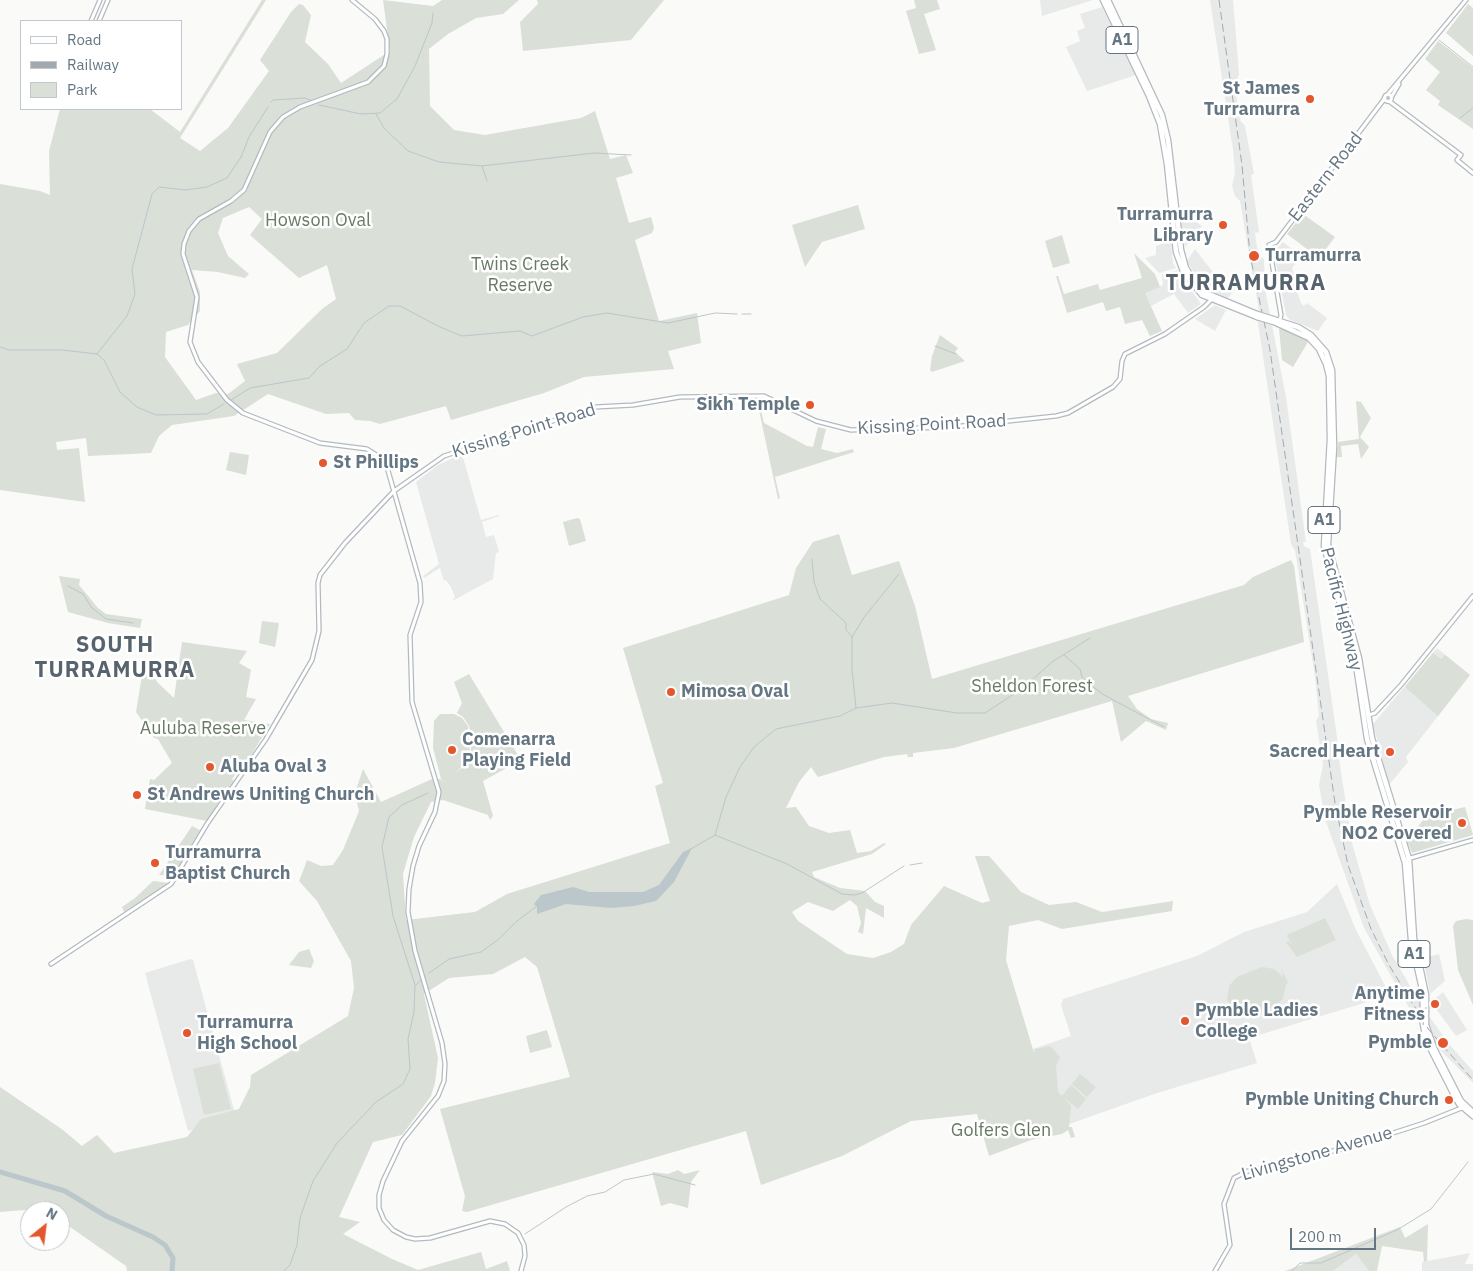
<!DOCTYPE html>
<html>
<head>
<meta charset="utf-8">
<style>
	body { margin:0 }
	#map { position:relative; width:1473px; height:1271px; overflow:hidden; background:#fafaf8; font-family:"IBM Plex Sans",sans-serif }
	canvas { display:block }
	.legend { position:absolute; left:20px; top:20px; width:162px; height:90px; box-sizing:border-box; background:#fff; border:1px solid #c1c8cd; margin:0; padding:6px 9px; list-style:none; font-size:15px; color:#657683 }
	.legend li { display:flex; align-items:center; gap:10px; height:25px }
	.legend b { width:25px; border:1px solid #c1c8cd }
	.north { position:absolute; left:20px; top:1201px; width:50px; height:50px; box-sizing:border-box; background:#fff; border:1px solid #c1c8cd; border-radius:50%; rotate:29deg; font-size:14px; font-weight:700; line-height:20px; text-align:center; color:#657683 }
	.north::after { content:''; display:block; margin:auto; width:18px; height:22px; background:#e4572e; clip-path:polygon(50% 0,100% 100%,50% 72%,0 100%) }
	.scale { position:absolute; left:1290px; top:1228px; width:86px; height:22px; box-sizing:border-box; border:2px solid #657683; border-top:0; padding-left:6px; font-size:15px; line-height:18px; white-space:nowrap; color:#657683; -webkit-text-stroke:4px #fff; paint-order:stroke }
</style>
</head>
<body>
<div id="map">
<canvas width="1473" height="1271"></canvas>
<ul class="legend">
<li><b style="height:6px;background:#fff"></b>Road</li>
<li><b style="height:6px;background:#a2aab0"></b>Railway</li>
<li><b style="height:14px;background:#dadfd7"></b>Park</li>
</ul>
<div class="north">N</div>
<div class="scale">200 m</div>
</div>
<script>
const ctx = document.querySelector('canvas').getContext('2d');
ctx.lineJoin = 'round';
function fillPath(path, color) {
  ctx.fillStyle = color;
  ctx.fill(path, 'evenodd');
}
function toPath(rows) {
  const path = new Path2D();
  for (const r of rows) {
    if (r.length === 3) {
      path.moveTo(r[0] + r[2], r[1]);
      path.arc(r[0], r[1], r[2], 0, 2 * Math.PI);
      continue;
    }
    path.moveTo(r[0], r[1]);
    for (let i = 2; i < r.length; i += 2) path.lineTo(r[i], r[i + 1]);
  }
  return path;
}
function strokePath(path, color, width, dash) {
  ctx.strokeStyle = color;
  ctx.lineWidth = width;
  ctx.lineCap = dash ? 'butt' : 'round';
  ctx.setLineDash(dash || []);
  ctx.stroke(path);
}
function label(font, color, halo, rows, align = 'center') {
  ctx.font = font + ' "IBM Plex Sans",sans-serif';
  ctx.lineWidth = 5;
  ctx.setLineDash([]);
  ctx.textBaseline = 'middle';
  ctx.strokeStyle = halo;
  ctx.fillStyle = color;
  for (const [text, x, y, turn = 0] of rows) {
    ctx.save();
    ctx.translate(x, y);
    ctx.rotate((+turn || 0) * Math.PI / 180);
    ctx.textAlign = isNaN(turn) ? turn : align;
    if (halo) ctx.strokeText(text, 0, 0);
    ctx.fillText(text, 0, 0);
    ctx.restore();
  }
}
const built = toPath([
	[1040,0,1093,0,1042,16],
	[1210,0,1233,0,1239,74,1235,86,1240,120,1245,126,1254,174,1251,175,1259,232,1255,233,1258,255,1264,259,1265,289,1286,397,1306,542,1303,542,1304,546,1310,549,1339,751,1334,753,1335,758,1339,759,1352,843,1370,905,1392,955,1420,1003,1448,1043,1473,1071,1473,1083,1434,1044,1415,1018,1396,985,1364,928,1325,819,1319,785,1323,764,1316,721,1319,715,1315,677,1295,550,1291,544,1258,323,1259,311,1240,201,1235,196,1232,186,1235,172,1233,150],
	[1102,7,1136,75,1087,91,1066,47,1080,41,1077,31,1085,28,1080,14],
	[1191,218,1202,226,1185,247,1181,222],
	[1171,241,1173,264,1176,268,1159,273,1145,258,1156,255,1156,246],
	[1283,242,1301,256,1292,268,1297,282,1295,286,1301,303,1304,306,1307,303,1327,318,1318,331,1290,320,1286,315,1274,252],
	[1195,249,1222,284,1235,289,1228,298,1209,290,1196,277,1187,261],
	[1178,270,1184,285,1186,288,1189,287,1201,304,1188,313,1174,294,1151,306,1144,293,1163,285,1162,274],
	[1215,305,1226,310,1215,331,1195,319],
	[462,454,481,520,499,515,499,516,482,522,486,537,494,535,499,552,496,553,493,579,452,601,455,597,451,587,446,580,444,581,440,568,424,578,423,576,439,564,416,482,438,465],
	[1437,648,1470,675,1406,757,1408,762,1389,785,1373,724],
	[1337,884,1356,930,1390,995,1249,1038,1257,1063,1157,1093,1058,1128,1033,1049,1071,1036,1061,1005,1063,999,1197,956,1244,932,1307,912],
	[1439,954,1445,981,1430,994,1423,958],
	[190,959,193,960,236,1117,188,1131,145,973],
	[1443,992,1467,1030,1456,1036,1431,1002],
	[1470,1253,1465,1264,1473,1264,1473,1271,1422,1271,1422,1262],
	[1356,1254,1369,1271,1333,1271]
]);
const green = toPath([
	[262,0,266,0,180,138,200,151,228,128,269,71,260,60,291,12,299,4,303,5,311,15,305,42,328,64,341,83,390,51,383,0,433,6,442,0,519,0,503,14,476,18,448,34,429,49,430,106,454,130,485,135,581,118,595,111,610,159,626,155,633,173,616,178,629,223,651,217,654,228,652,233,635,240,659,321,697,313,701,343,668,351,674,369,584,377,544,393,451,420,446,406,380,424,370,421,355,420,349,413,326,414,268,394,234,416,172,425,159,436,151,453,88,456,86,438,56,442,57,450,79,448,85,502,0,490,0,184,40,191,50,195,49,151,60,109,150,109,180,132],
	[249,207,262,219,250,235,299,278,327,265,336,299,322,309,277,353,237,364,245,381,228,394,216,393,196,400,165,357,166,332,188,325,200,311,200,292,192,270,218,272,245,278,249,274,228,256,218,233,223,218],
	[537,0,664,0,631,40,523,51,520,22,538,4],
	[914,0,937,0,940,9,924,14,936,50,919,54,906,11,916,8],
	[1468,4,1473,8,1473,56,1446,33],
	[1438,41,1473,68,1473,129,1438,105,1440,101,1426,90,1440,72,1425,59],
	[858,205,865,229,822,242,805,267,792,225],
	[1303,214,1335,237,1319,258,1287,234],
	[1062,235,1070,263,1053,268,1045,241],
	[1134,253,1155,274,1160,287,1145,293,1162,331,1150,336,1142,320,1125,324,1120,307,1106,311,1103,302,1067,313,1056,276,1058,276,1064,294,1098,284,1100,290,1142,278],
	[1279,328,1298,335,1308,342,1293,367,1282,360],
	[940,335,958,348,955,352,965,361,932,372,930,370,932,356],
	[757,401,759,402,764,423,807,446,813,447,818,427,826,429,821,449,837,453,853,449,854,452,775,477,780,498,778,499],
	[1356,401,1361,402,1371,418,1360,437,1369,447,1361,459,1358,444,1341,446,1342,457,1337,457,1338,442,1359,439],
	[230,452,249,455,246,475,226,470],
	[577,518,580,519,586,541,569,546,563,522],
	[839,534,852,575,899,561,915,606,932,679,1244,585,1253,577,1291,560,1294,566,1304,642,1128,696,1137,709,1151,719,1168,723,1166,730,1146,721,1121,742,1112,701,954,748,913,753,913,757,908,757,907,754,884,757,818,777,811,767,799,782,786,808,796,807,809,826,829,833,850,830,857,853,871,851,884,843,886,844,872,854,812,872,814,877,840,888,865,891,875,902,884,906,884,918,866,908,863,934,858,932,861,923,857,906,850,900,833,911,808,902,792,912,798,921,847,954,873,958,891,952,904,944,911,925,944,886,982,903,990,901,975,856,989,856,1021,892,1049,905,1076,902,1102,912,1173,901,1172,911,1062,929,1038,920,1009,926,1006,960,1034,1053,1035,1049,1050,1046,1060,1057,1056,1066,1058,1092,1062,1096,1071,1085,1086,1099,1078,1109,1063,1097,1071,1106,1069,1127,1072,1127,1075,1137,1071,1138,1068,1130,1062,1134,1031,1140,989,1156,977,1114,911,1121,842,1156,761,1185,746,1131,467,1212,462,1211,465,1196,440,1109,570,1077,537,967,525,957,493,974,449,978,424,994,438,1058,435,1083,431,1096,402,1135,373,1142,339,1217,360,1222,343,1234,392,1259,418,1270,481,1252,486,1269,507,1261,510,1271,127,1271,126,1266,60,1220,60,1211,25,1210,0,1212,0,1087,63,1130,82,1146,97,1135,114,1153,187,1137,201,1119,239,1109,250,1087,251,1075,348,1016,354,988,351,961,317,901,299,881,303,871,307,860,321,866,333,865,343,850,359,811,355,793,363,769,381,802,432,779,440,779,448,784,441,779,433,748,434,721,440,714,454,714,462,718,468,726,470,752,467,762,454,774,468,763,471,752,471,736,469,726,463,717,457,713,462,703,454,682,469,674,521,760,483,781,493,816,490,820,488,815,443,800,431,802,414,837,403,874,406,920,475,912,507,894,670,843,655,786,663,783,623,648,789,595,796,568,813,542],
	[59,576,80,579,79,585,98,608,106,614,142,619,140,628,108,623,68,612],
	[262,621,279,623,275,647,259,643],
	[182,642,247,651,239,663,251,670,246,697,256,699,244,720,270,724,244,767,241,766,232,779,234,781,229,788,227,787,219,797,221,799,207,821,145,809,150,779,154,780,172,763,158,739,154,738,136,712,144,663,158,683,174,698],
	[1433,653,1441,659,1445,655,1470,675,1438,716,1405,687],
	[1465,807,1473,835,1412,853,1407,841,1426,816],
	[192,826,200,830,174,874,173,876,159,875],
	[153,881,169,883,124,912,122,907,135,898],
	[1325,918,1336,940,1297,957,1286,942,1289,941,1293,947,1287,935],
	[1466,919,1473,920,1473,1005,1458,970,1453,926,1456,921],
	[309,949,314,961,311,968,289,965,299,952],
	[1262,967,1274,969,1283,977,1281,968,1288,983,1286,984,1283,999,1274,1007,1252,1016,1237,1013,1227,1000,1229,986,1237,977],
	[547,1030,552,1047,530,1053,526,1036],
	[219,1063,231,1109,204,1115,193,1069],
	[1080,1074,1096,1087,1087,1097,1072,1084],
	[678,1170,684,1174,700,1170,691,1182,688,1208,670,1203,661,1206,652,1172,668,1174],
	[1428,1224,1427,1261,1424,1262,1423,1252,1382,1246,1377,1271,1369,1271,1356,1254,1333,1271,1285,1271,1400,1227,1405,1238]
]);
const water = toPath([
	[692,848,674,882,656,901,634,906,611,908,566,904,537,914,537,907,534,904,541,895,573,887,589,892,643,892,659,885,683,852]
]);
const stream = toPath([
	[1439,40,1473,67],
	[271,102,273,100,305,98,312,101],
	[319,105,361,114,380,113,397,99,415,66,432,23,433,13],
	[376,114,384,128,408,151,439,162,482,166,594,153,631,155],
	[1460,118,1473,108],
	[482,166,487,181],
	[742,314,751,314],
	[935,346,956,354],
	[0,347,9,350,62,350,97,354,104,360,120,392,137,407,156,415,207,414,224,404],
	[97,354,127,316,135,294,132,269,152,194,159,187,185,190,207,187,227,178,241,157,249,137,268,107],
	[231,400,250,388,309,378,320,366,347,349,364,323,389,306,400,306,440,327,462,336,520,331,532,336,583,317,607,313,668,323,715,313,737,314],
	[812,559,814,582,820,599,846,623,846,630,852,637,852,669,856,708],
	[68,586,83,594,92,608,106,619,133,623],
	[852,637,865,616,899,574],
	[1064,655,1080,669,1082,677,1089,684,1104,695,1164,727],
	[715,835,787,864,842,894,854,895,862,893,904,866],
	[691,849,715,835,726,797,740,767,754,747,776,729,840,716,856,708,892,703,957,713,985,713,1023,688,1052,662,1090,638],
	[910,865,922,863],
	[429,973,449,959,481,952,499,939,517,921,537,906],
	[415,985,393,916,382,847,389,817,402,805,428,793],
	[525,1234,566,1207,587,1196,605,1192,624,1180,654,1174,695,1185],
	[284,1271,290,1265,297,1245,300,1218,313,1181,337,1143,376,1102,403,1084,410,1069,408,1039,414,1012,415,986,422,979],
	[1292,1271,1300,1263,1321,1263,1397,1230,1431,1209,1468,1162]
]);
const river = toPath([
	[0,1172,65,1191,106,1216,153,1237,165,1245,173,1258,172,1271]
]);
const secondary = toPath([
	[352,0,375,19,384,31,387,39,387,54,384,66,368,82,300,107,283,117,270,132,244,190,231,201,199,219,189,231,184,244,183,254,197,297,190,342,198,362,227,400,243,413,320,443,367,449,378,456,387,467,420,583,421,602,410,635,412,702,439,792,435,812,419,846,413,866,409,889,408,912,415,951,442,1043,445,1064,444,1081,438,1096,402,1141,383,1181,379,1195,379,1208,384,1220,393,1230,406,1237,415,1239,430,1238,490,1221,505,1224,518,1233,524,1245,525,1256,521,1271],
	[91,21,100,0],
	[99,21,108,0],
	[1388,94,1466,0],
	[1388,98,3.5],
	[1392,96,1399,84],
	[1389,101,1461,155,1457,160,1473,173],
	[1279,323,1281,315,1269,245,1276,242,1385,98],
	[1369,715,1375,713,1401,685,1473,596],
	[1407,859,1473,840],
	[51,964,171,884,207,824,266,739,312,660,319,631,318,583,320,575,345,543,394,491,444,456,596,407,633,405,680,397,764,396,816,421,851,430,952,427,1056,416,1068,413,1113,387,1120,379,1122,361,1125,354,1165,334,1204,307,1212,299],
	[1215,1271,1230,1245,1224,1204,1234,1178,1248,1171,1350,1147,1424,1123,1464,1107]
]);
const highway = toPath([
	[1103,0,1149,96,1160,124,1167,164,1176,252,1183,271,1202,295,1257,317],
	[1108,0,1162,115,1168,140,1181,250,1186,268,1195,283,1204,292,1257,314],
	[1273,319,1298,327,1311,335,1326,352,1332,370,1334,447,1328,544,1359,658,1372,738,1409,859,1414,938,1426,995,1426,1011],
	[1274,322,1309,338,1319,349,1326,364,1329,376,1330,439,1324,546,1355,658,1367,739,1405,863,1411,940,1422,989,1423,1007],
	[1422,1019,1426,1040,1454,1095,1459,1104,1473,1116],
	[1426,1025,1434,1048,1461,1101,1473,1112]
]);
const rail = toPath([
	[1219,0,1242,165,1250,255,1270,350,1335,803,1348,865,1371,929,1389,965,1429,1030,1473,1080]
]);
const highwayBridge = toPath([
	[1257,314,1273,319],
	[1257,317,1274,322],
	[1422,1019,1423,1007],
	[1426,1025,1426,1011]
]);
const markers = [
	[1310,99,5,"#e4572e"],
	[1223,225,5,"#e4572e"],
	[1254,256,6,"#e4572e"],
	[810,405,5,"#e4572e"],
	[323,463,5,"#e4572e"],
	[671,692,5,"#e4572e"],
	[452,750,5,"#e4572e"],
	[1390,752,5,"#e4572e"],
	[210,767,5,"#e4572e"],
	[137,795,5,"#e4572e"],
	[1462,823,5,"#e4572e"],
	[155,863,5,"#e4572e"],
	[1435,1004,5,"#e4572e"],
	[1185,1021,5,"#e4572e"],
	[187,1033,5,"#e4572e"],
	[1443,1043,6,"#e4572e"],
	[1449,1100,5,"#e4572e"]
];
const shields = [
	[1122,40,32],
	[1324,520,32],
	[1414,954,32]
];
const shieldNames = [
	["A1",1122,40],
	["A1",1324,520],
	["A1",1414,954]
];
const poiNames = [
	["St James",1300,89,"right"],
	["Turramurra",1300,110,"right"],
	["Turramurra",1213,215,"right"],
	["Library",1213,236,"right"],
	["Turramurra",1265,256],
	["Sikh Temple",800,405,"right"],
	["St Phillips",333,463],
	["Mimosa Oval",681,692],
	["Comenarra",462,740],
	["Playing Field",462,761],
	["Sacred Heart",1380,752,"right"],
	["Aluba Oval 3",220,767],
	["St Andrews Uniting Church",147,795],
	["Pymble Reservoir",1452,813,"right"],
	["NO2 Covered",1452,834,"right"],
	["Turramurra",165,853],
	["Baptist Church",165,874],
	["Anytime",1425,994,"right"],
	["Fitness",1425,1015,"right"],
	["Pymble Ladies",1195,1011],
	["College",1195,1032],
	["Turramurra",197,1023],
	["High School",197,1044],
	["Pymble",1432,1043,"right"],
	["Pymble Uniting Church",1439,1100,"right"]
];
const streetNames = [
	["Eastern Road",1326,177,-52],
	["Kissing Point Road",932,425,-3],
	["Kissing Point Road",524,431,-17],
	["Pacific Highway",1341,609,76],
	["Livingstone Avenue",1317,1154,-16]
];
const parkNames = [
	["Howson Oval",318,221],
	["Twins Creek",520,265],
	["Reserve",520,286],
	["Sheldon Forest",1032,687],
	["Auluba Reserve",203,729],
	["Golfers Glen",1001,1131]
];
const districtNames = [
	["TURRAMURRA",1246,284],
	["SOUTH",115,646],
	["TURRAMURRA",115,671]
];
fillPath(built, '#e8e9e9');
fillPath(green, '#dadfd7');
fillPath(water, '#bbc7cb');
strokePath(stream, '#bbc7cb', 1);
strokePath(river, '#bbc7cb', 5);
strokePath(secondary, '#b3babf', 5.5);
strokePath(highway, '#b4b9bd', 7);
strokePath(secondary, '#fff', 3);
strokePath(highway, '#fff', 4.5);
strokePath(rail, '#a2aab0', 1, [8, 4]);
strokePath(highwayBridge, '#b4b9bd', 7, []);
strokePath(highwayBridge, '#fff', 4.5);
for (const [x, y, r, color] of markers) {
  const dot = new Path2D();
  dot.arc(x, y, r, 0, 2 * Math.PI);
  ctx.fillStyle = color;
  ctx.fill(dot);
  strokePath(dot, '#fff', 2);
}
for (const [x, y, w] of shields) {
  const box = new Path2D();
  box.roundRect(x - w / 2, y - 13.5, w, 27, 4);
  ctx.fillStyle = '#fff';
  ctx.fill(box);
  strokePath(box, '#657683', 1);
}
label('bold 16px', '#657683', null, shieldNames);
label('bold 18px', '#657683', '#fff', poiNames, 'left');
label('18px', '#657683', '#fff', streetNames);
label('18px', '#687a64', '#fff', parkNames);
ctx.letterSpacing = '1px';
label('bold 22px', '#57646e', '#fff', districtNames);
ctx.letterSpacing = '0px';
</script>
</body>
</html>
